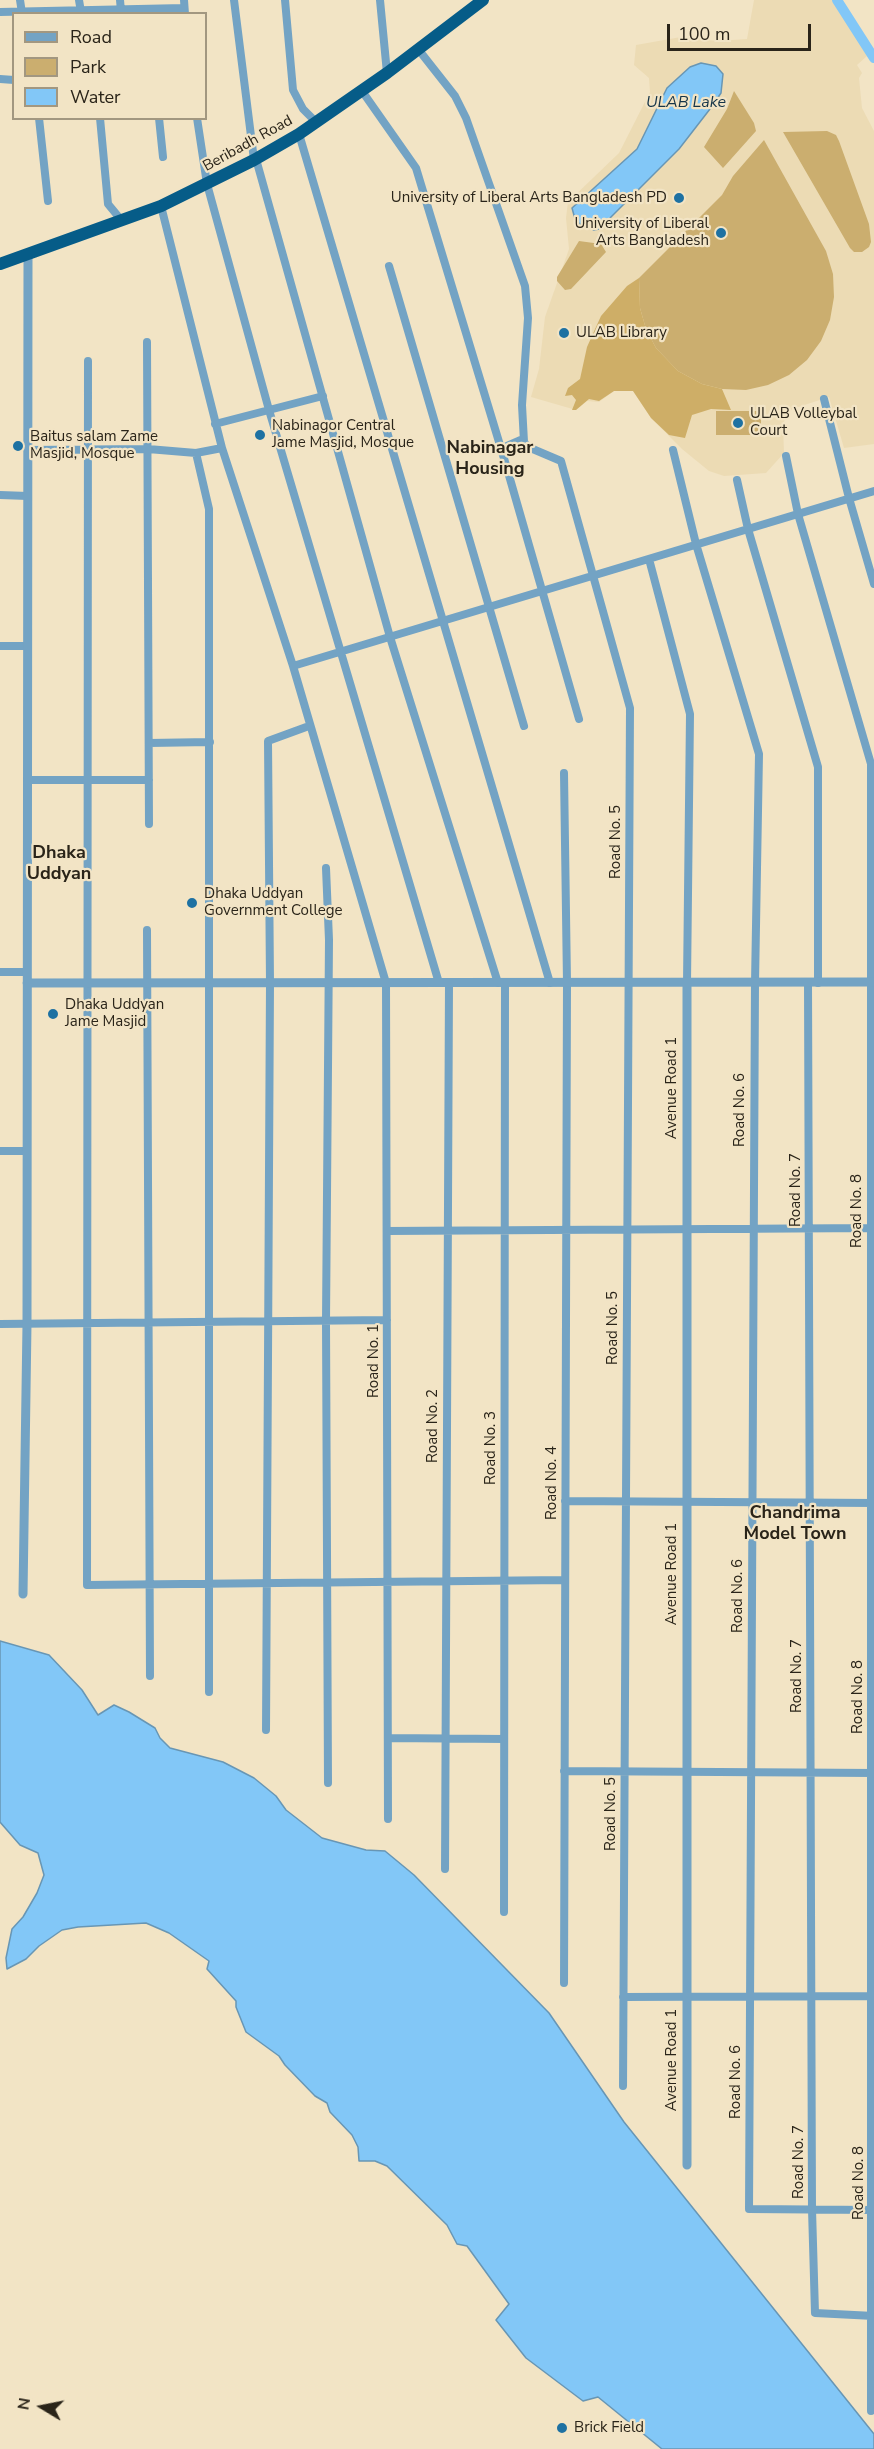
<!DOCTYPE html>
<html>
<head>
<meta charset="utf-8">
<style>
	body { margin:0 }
	#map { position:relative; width:874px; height:2449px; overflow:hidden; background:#f2e4c5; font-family:"Nunito Sans",sans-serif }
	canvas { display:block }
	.legend { position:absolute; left:12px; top:12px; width:195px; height:108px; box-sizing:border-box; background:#f2e4c5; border:2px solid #a29780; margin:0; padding:8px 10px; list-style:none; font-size:18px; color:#2a2419 }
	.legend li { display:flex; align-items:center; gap:12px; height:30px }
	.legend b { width:30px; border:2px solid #a29780 }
	.north { position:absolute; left:12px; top:2377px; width:60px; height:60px; -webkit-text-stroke:4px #f2e4c5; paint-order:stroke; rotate:280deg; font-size:16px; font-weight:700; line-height:24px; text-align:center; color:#2a2419 }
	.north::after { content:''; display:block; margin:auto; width:21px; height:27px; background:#2a2419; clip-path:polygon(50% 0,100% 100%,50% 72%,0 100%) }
	.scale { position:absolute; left:667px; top:24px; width:144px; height:27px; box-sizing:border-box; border:3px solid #2a2419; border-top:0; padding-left:8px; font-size:18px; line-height:21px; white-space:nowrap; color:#2a2419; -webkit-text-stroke:4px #f2e4c5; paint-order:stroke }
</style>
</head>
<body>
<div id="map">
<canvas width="874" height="2449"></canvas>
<ul class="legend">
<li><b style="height:8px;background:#73a3c4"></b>Road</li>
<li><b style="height:16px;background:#cbae6f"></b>Park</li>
<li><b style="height:16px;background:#82c7f7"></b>Water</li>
</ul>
<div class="north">N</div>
<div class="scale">100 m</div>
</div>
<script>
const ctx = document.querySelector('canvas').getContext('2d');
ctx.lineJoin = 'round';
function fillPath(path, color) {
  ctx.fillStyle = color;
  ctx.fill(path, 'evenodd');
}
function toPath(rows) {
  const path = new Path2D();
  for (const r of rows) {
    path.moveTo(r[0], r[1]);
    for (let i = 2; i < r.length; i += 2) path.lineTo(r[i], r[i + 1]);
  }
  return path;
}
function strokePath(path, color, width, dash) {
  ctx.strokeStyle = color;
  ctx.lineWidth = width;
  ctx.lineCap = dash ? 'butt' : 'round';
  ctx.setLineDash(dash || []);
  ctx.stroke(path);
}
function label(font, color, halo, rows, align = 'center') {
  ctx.font = font + ' "Nunito Sans",sans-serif';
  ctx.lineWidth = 4.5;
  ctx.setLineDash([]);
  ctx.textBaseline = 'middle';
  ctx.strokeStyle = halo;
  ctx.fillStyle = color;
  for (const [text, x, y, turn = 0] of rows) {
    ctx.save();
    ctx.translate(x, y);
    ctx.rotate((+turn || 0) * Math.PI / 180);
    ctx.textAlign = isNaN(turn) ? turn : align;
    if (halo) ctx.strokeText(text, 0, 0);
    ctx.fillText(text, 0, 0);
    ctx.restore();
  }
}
const built = toPath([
	[754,0,834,0,867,56,857,65,862,73,859,78,862,108,874,131,874,444,844,448,829,397,792,409,783,423,784,453,766,473,724,476,709,471,682,449,651,418,633,391,614,391,599,402,587,401,576,410,531,397,539,369,545,317,569,249,566,218,568,202,619,153,650,92,649,78,634,65,636,45,681,37,717,41,747,39]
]);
const green = toPath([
	[734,91,754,123,756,131,723,168,704,147,727,109],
	[827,131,836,135,839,141,869,224,871,242,869,247,862,252,854,252,850,248,783,132],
	[764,140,826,251,833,274,834,297,830,320,821,341,807,360,789,375,768,385,746,390,722,389,702,384,678,371,656,348,646,329,640,308,639,278,722,195,733,176],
	[579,241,601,244,606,252,571,289,565,290,557,281,557,277],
	[716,411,761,411,761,435,716,435]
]);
const forest = toPath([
	[639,278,640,308,646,329,656,348,678,371,702,384,722,389,731,410,711,409,692,415,685,438,669,435,651,418,633,391,614,391,599,401,589,399,576,410,572,410,576,400,572,395,565,396,568,388,580,379,587,347,601,316,627,286]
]);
const water = toPath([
	[701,63,716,66,723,74,721,93,710,109,679,149,599,229,594,230,581,225,575,219,572,208,637,149,667,88,690,67,701,63],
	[0,1641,49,1655,82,1690,98,1715,114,1705,129,1712,155,1728,160,1738,170,1748,223,1762,254,1778,276,1796,286,1810,322,1838,366,1850,385,1851,414,1875,549,2013,624,2122,874,2434,874,2449,662,2449,598,2397,583,2401,526,2358,496,2320,509,2304,467,2246,457,2244,447,2225,387,2166,375,2161,359,2161,358,2147,352,2135,330,2112,327,2103,315,2096,285,2065,279,2056,246,2032,236,2007,236,2001,207,1969,209,1961,169,1933,146,1923,78,1927,62,1930,39,1946,26,1959,7,1969,6,1958,12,1929,23,1917,37,1893,44,1875,38,1853,20,1845,0,1822,0,1641]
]);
const canal = toPath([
	[837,0,874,58]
]);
const minor = toPath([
	[20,0,22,13],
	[79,0,81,12],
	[120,0,121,11],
	[184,0,185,14],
	[234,0,254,160],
	[285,0,293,90,303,109,316,122],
	[380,0,387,73],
	[0,12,184,8],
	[418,49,455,96,466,118,525,286,528,318,522,405,524,442,528,447,561,461,630,708,623,2086],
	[0,79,14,80],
	[362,91,416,168,506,465,579,719],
	[39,118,48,201],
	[100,118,108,204,122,221],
	[159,118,163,157],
	[197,118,207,184,269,410,439,983],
	[299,134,550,983],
	[256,159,390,637,498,983],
	[161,206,222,448,293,666,386,983,388,1819],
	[389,266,524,726],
	[147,342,149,824],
	[88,361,87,1585,565,1580],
	[824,399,849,498,874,584],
	[215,424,323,396],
	[28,450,148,449,196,453,222,448],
	[673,450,696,544,759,754,755,983,749,2209,872,2210],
	[502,452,507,446,523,439],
	[196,453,209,509,209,1692],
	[786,456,798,514,871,764,871,2411],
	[737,480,748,529,818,767,818,983],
	[0,495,28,496],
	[649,559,690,714,687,983],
	[0,646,28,646],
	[293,666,874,491],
	[149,743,210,742],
	[27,780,149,780],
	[326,868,329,940,326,1321,328,1783],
	[147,930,150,1676],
	[0,972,27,972],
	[808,983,812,2209,815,2313,874,2316],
	[0,1151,26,1151],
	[387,1231,874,1228],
	[0,1324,387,1320],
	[565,1501,874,1503],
	[266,1730,270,983,268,741,309,726],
	[388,1738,504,1739],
	[564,1771,874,1773],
	[445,1869,449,983],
	[504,1912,505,983],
	[564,1983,567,983,564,773],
	[623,1997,872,1996]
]);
const tertiary = toPath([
	[27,983,874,982],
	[687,983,687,2165],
	[23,1594,27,1324,28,253]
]);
const trunk = toPath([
	[0,264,161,206,254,160,299,134,387,73,483,0]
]);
const markers = [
	[679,198,6,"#1e71a2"],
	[721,233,6,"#1e71a2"],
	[564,333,6,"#1e71a2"],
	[738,423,6,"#1e71a2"],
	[260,435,6,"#1e71a2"],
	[18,446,6,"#1e71a2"],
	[192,903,6,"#1e71a2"],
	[53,1014,6,"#1e71a2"],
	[562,2428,6,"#1e71a2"]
];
const streetNames = [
	["Beribadh Road",248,144,-29],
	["Road No. 5",616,842,-90],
	["Avenue Road 1",672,1088,-90],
	["Road No. 6",740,1110,-90],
	["Road No. 7",796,1190,-90],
	["Road No. 8",857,1211,-90],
	["Road No. 5",613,1328,-90],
	["Road No. 1",374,1361,-90],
	["Road No. 2",433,1426,-90],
	["Road No. 3",491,1448,-90],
	["Road No. 4",552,1483,-90],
	["Avenue Road 1",672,1574,-90],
	["Road No. 6",738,1596,-90],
	["Road No. 7",797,1676,-90],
	["Road No. 8",858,1697,-90],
	["Road No. 5",611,1814,-90],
	["Avenue Road 1",672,2060,-90],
	["Road No. 6",736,2082,-90],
	["Road No. 7",799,2162,-90],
	["Road No. 8",859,2183,-90]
];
const poiNames = [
	["University of Liberal Arts Bangladesh PD",667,198,"right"],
	["University of Liberal",709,224,"right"],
	["Arts Bangladesh",709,241,"right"],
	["ULAB Library",576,333],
	["ULAB Volleybal",750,414],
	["Court",750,431],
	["Nabinagor Central",272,426],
	["Jame Masjid, Mosque",272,443],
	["Baitus salam Zame",30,437],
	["Masjid, Mosque",30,454],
	["Dhaka Uddyan",204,894],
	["Government College",204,911],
	["Dhaka Uddyan",65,1005],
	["Jame Masjid",65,1022],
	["Brick Field",574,2428]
];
const waterNames = [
	["ULAB Lake",686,103]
];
const quarterNames = [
	["Nabinagar",490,449],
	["Housing",490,470],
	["Dhaka",59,854],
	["Uddyan",59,875],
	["Chandrima",795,1514],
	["Model Town",795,1535]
];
fillPath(built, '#ecdbb4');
fillPath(green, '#cbae6f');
fillPath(forest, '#ceae67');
fillPath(water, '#82c7f7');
strokePath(water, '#6896b4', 1.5);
strokePath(canal, '#82c7f7', 10);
strokePath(minor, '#73a3c4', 8);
strokePath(tertiary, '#73a3c4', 9);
strokePath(trunk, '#065c88', 12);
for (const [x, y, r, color] of markers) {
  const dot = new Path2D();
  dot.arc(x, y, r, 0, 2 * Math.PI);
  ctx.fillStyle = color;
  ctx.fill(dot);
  strokePath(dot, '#f2e4c5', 2);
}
label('15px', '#2a2419', '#f2e4c5', streetNames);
label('15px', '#2a2419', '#f2e4c5', poiNames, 'left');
label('italic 16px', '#153448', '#f2e4c5', waterNames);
label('bold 18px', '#2a2419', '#f2e4c5', quarterNames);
</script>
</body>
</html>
